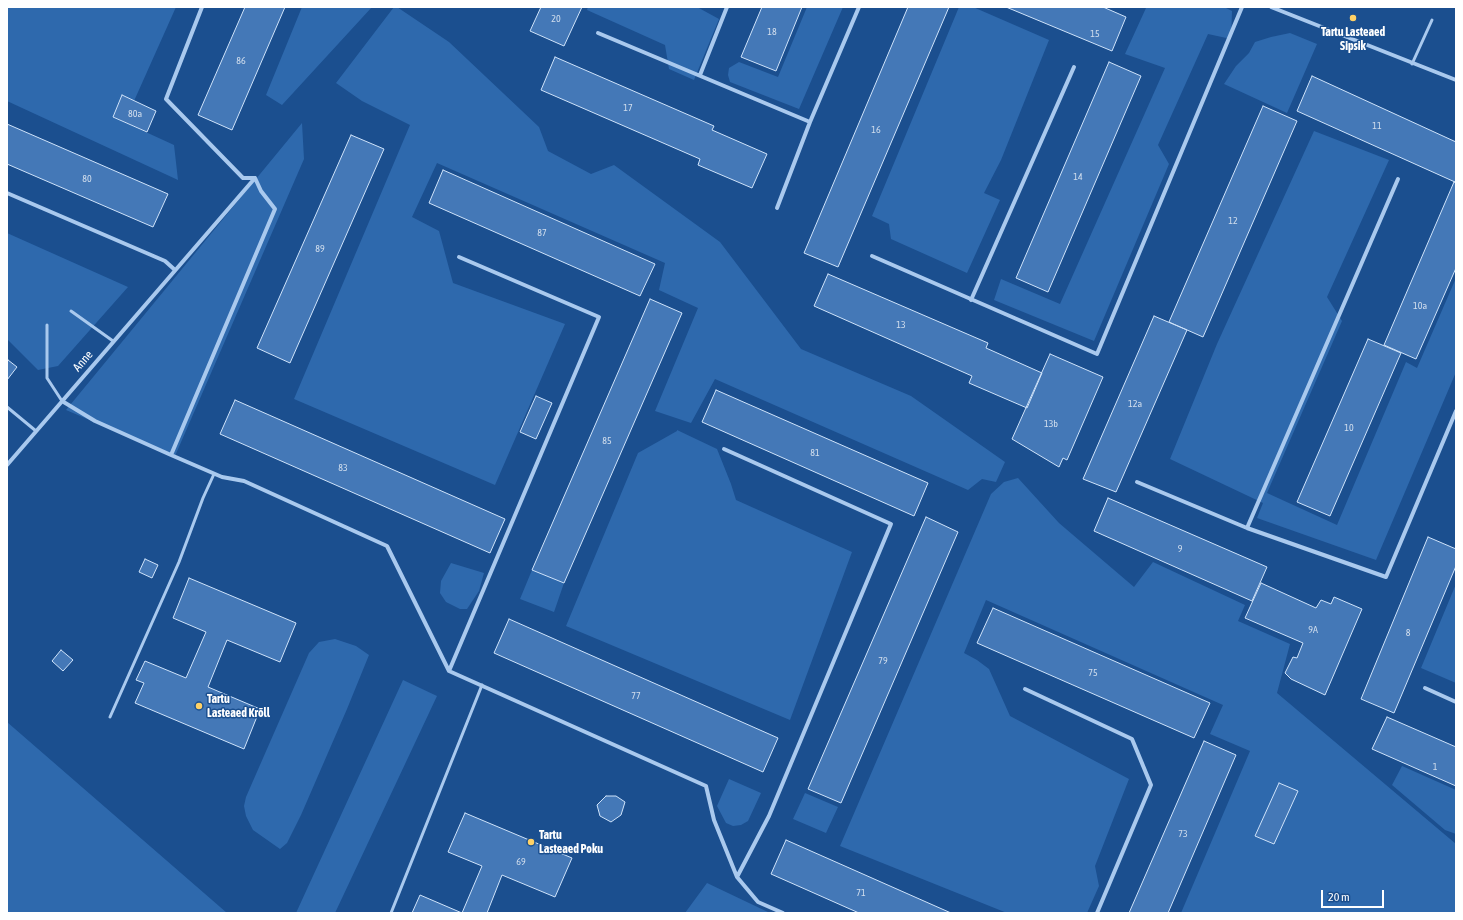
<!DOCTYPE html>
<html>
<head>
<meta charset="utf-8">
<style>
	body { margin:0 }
	#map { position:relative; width:1463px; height:920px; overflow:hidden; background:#1b4f8f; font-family:"Asap Condensed",sans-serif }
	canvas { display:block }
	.frame { position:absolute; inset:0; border:8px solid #fff; pointer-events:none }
	.scale { position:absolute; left:1321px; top:890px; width:63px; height:18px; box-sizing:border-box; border:2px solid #fff; border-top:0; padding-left:5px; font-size:12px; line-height:14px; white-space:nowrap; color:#fff; -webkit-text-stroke:3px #1b4f8f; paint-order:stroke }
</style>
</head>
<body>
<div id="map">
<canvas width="1463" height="920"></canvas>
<div class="frame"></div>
<div class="scale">20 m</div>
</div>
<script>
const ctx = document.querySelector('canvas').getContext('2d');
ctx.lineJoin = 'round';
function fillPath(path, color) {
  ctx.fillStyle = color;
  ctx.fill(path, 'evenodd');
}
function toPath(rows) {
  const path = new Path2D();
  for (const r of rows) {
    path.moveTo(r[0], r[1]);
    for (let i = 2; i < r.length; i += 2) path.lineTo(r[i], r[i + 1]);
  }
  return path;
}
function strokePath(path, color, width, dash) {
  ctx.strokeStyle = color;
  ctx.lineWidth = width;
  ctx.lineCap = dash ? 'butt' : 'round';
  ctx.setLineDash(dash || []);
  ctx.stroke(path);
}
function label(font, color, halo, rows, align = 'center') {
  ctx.font = font + ' "Asap Condensed",sans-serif';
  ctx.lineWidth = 3;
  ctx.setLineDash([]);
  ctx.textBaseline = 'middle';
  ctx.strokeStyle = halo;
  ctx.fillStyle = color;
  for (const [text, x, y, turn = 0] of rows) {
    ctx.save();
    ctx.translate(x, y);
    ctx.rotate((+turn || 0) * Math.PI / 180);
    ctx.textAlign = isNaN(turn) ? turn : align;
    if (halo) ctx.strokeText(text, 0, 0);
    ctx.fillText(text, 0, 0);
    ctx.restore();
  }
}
const green = toPath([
	[7,7,176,7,134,101,122,95,113,117,174,145,178,180,7,101],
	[302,7,372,7,282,105,266,95],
	[394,7,397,7,449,42,539,127,548,151,591,174,614,165,720,242,801,349,911,396,1005,462,996,482,982,479,968,490,715,379,691,423,655,411,698,308,659,290,665,263,437,163,412,217,439,231,453,283,565,324,495,485,294,399,410,125,362,101,336,83],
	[588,7,697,7,719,19,694,80,669,69,665,45,587,10],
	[807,7,843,7,799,109,730,82,728,75,729,68,739,62,778,77],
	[959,7,973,7,1049,40,1001,160,984,193,1000,200,967,273,891,239,889,224,872,216],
	[1144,7,1224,7,1232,11,1231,39,1208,34,1158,145,1169,164,1094,341,994,300,1001,279,1060,304,1165,68,1125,54,1146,8],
	[1290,33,1317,44,1287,113,1224,84,1236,66,1249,53,1255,42,1271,37],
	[302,123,304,159,175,456,66,410],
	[1314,131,1389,160,1327,297,1342,321,1267,493,1337,525,1406,362,1417,368,1456,278,1456,372,1376,560,1257,518,1263,503,1170,459,1217,344],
	[7,233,128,287,58,366,38,370,7,339],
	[677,430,717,449,731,484,736,500,852,552,790,720,566,626,638,453,677,431],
	[1018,478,1059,523,1134,587,1153,562,1245,605,1238,621,1290,644,1277,693,1456,844,1456,913,1181,913,1250,751,1210,734,1223,705,986,600,964,653,977,660,989,669,1010,716,1129,779,1095,866,1099,886,1087,913,1007,913,840,846,991,494,1004,482],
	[451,563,484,573,479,591,467,609,460,609,446,602,440,593,441,581],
	[532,570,564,583,554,612,520,599],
	[1456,584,1456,683,1421,668],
	[335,639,356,646,369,655,347,709,301,815,287,843,280,849,253,830,246,816,244,806,246,797,309,653,319,642],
	[403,680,437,696,335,913,296,913],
	[7,722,227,913,7,913],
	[1402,766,1456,790,1456,834,1445,830,1392,785],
	[729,779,761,793,748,821,741,825,733,826,726,823,717,806],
	[805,793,838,807,826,833,793,819],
	[707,883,770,913,685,913]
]);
const building = toPath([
	[245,7,285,7,232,130,198,115,245,7],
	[541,7,582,7,564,46,530,31,541,7],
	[762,7,802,7,776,71,741,57,762,7],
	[908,7,949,7,838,267,804,253,908,7],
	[1006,7,1103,7,1126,17,1112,51,1006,7],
	[555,57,714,126,712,130,767,154,752,188,698,165,700,159,541,90,555,57],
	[1109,62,1141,76,1048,292,1016,278,1109,62],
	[1312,76,1456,142,1456,179,1455,182,1297,111,1312,76],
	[122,95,156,111,147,132,113,117,122,95],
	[1263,106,1297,121,1203,337,1169,322,1263,106],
	[7,124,168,194,153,227,7,164,7,124],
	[351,135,384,149,290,363,257,348,351,135],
	[443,170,655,264,640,296,429,203,443,170],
	[1454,182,1456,183,1456,268,1416,359,1384,345,1454,182],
	[828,274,988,343,986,348,1042,373,1027,408,969,383,972,376,814,306,828,274],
	[650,299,682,313,564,583,532,570,650,299],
	[1154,316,1187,330,1116,492,1083,479,1154,316],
	[1368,339,1401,353,1330,516,1297,502,1368,339],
	[1050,354,1103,377,1067,460,1063,458,1059,467,1012,439,1050,354],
	[8,360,17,367,7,380,7,361,8,360],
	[716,390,928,483,914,516,702,422,716,390],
	[536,396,552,403,536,439,520,432,536,396],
	[235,400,505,519,490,553,220,434,235,400],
	[1108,498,1267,567,1252,601,1094,531,1108,498],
	[926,517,958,532,841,803,808,789,926,517],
	[1428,537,1456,549,1456,566,1394,713,1361,699,1428,537],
	[145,559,158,565,152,578,139,572,145,559],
	[189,578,296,623,280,662,227,640,208,687,260,709,244,749,135,703,144,683,136,680,145,661,186,678,206,632,173,618,189,578],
	[1261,583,1316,608,1321,600,1331,604,1334,597,1362,609,1325,695,1291,679,1285,673,1293,657,1297,658,1303,643,1245,618,1261,583],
	[993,608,1210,703,1194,738,977,643,993,608],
	[509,619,778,738,763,772,494,653,509,619],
	[61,650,73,660,63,671,52,661,61,650],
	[1387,717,1456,747,1456,786,1372,749,1387,717],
	[1204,741,1236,755,1168,913,1129,913,1204,741],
	[1279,783,1298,791,1274,844,1255,836,1279,783],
	[606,796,616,796,625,802,621,815,611,822,600,816,597,805,606,796],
	[465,813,572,858,555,897,502,875,487,913,412,913,420,895,462,913,482,866,448,852,465,813],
	[786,840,951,913,859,913,771,874,786,840]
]);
const service = toPath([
	[1412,64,1432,20],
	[71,311,113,341],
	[47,325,47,378,62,401],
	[7,407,36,431],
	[110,717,179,562,203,498,214,474],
	[391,913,482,685]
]);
const minor = toPath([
	[202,7,166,99,243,178,255,178],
	[1271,7,1456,80],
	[598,33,810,122],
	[700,75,727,7],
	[7,193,165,261,175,270],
	[777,208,810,122,859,7],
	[872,256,1097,354,1242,7],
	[971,300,1074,67],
	[62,401,95,421,171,455,222,477,244,481,387,546,449,671,706,786,714,820,737,877,758,902,783,913],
	[724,449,891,524,769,816,737,877],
	[171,455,275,209,261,191,255,178],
	[7,465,255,178],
	[1137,482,1247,528,1386,577,1456,411],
	[1247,528,1398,179],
	[449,671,599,317,459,257],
	[1425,688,1456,702],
	[1025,689,1132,739,1151,785,1097,913]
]);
const markers = [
	[1353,18,4,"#ffd166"],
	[199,706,4,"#ffd166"],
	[531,842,4,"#ffd166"]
];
const numberNames = [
	["20",556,19],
	["18",772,32],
	["15",1095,34],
	["86",241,61],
	["17",628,108],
	["80a",135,114],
	["11",1377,126],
	["16",876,130],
	["14",1078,177],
	["80",87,179],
	["12",1233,221],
	["87",542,233],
	["89",320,249],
	["10a",1420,306],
	["13",901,325],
	["12a",1135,404],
	["13b",1051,424],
	["10",1349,428],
	["85",607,441],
	["81",815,453],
	["83",343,468],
	["9",1180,549],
	["9A",1313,630],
	["8",1408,633],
	["79",883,661],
	["75",1093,673],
	["77",636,696],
	["1",1435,767],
	["73",1183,834],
	["69",521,862],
	["71",861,893]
];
const poiNames = [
	["Tartu Lasteaed",1353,32,"center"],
	["Sipsik",1353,46,"center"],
	["Tartu",207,699],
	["Lasteaed Krõll",207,713],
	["Tartu",539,835],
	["Lasteaed Poku",539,849]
];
const streetNames = [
	["Anne",83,361,-49]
];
fillPath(green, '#2e69ad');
fillPath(building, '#4478b7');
strokePath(building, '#cfe3fa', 1);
strokePath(service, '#a9c9ee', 3);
strokePath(minor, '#a9c9ee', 4);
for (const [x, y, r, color] of markers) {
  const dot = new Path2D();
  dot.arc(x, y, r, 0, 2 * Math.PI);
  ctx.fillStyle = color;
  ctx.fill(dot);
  strokePath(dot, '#1b4f8f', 1.5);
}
label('10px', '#d0dded', null, numberNames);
label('bold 12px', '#fff', '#1b4f8f', poiNames, 'left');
label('12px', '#fff', '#1b4f8f', streetNames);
</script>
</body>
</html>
